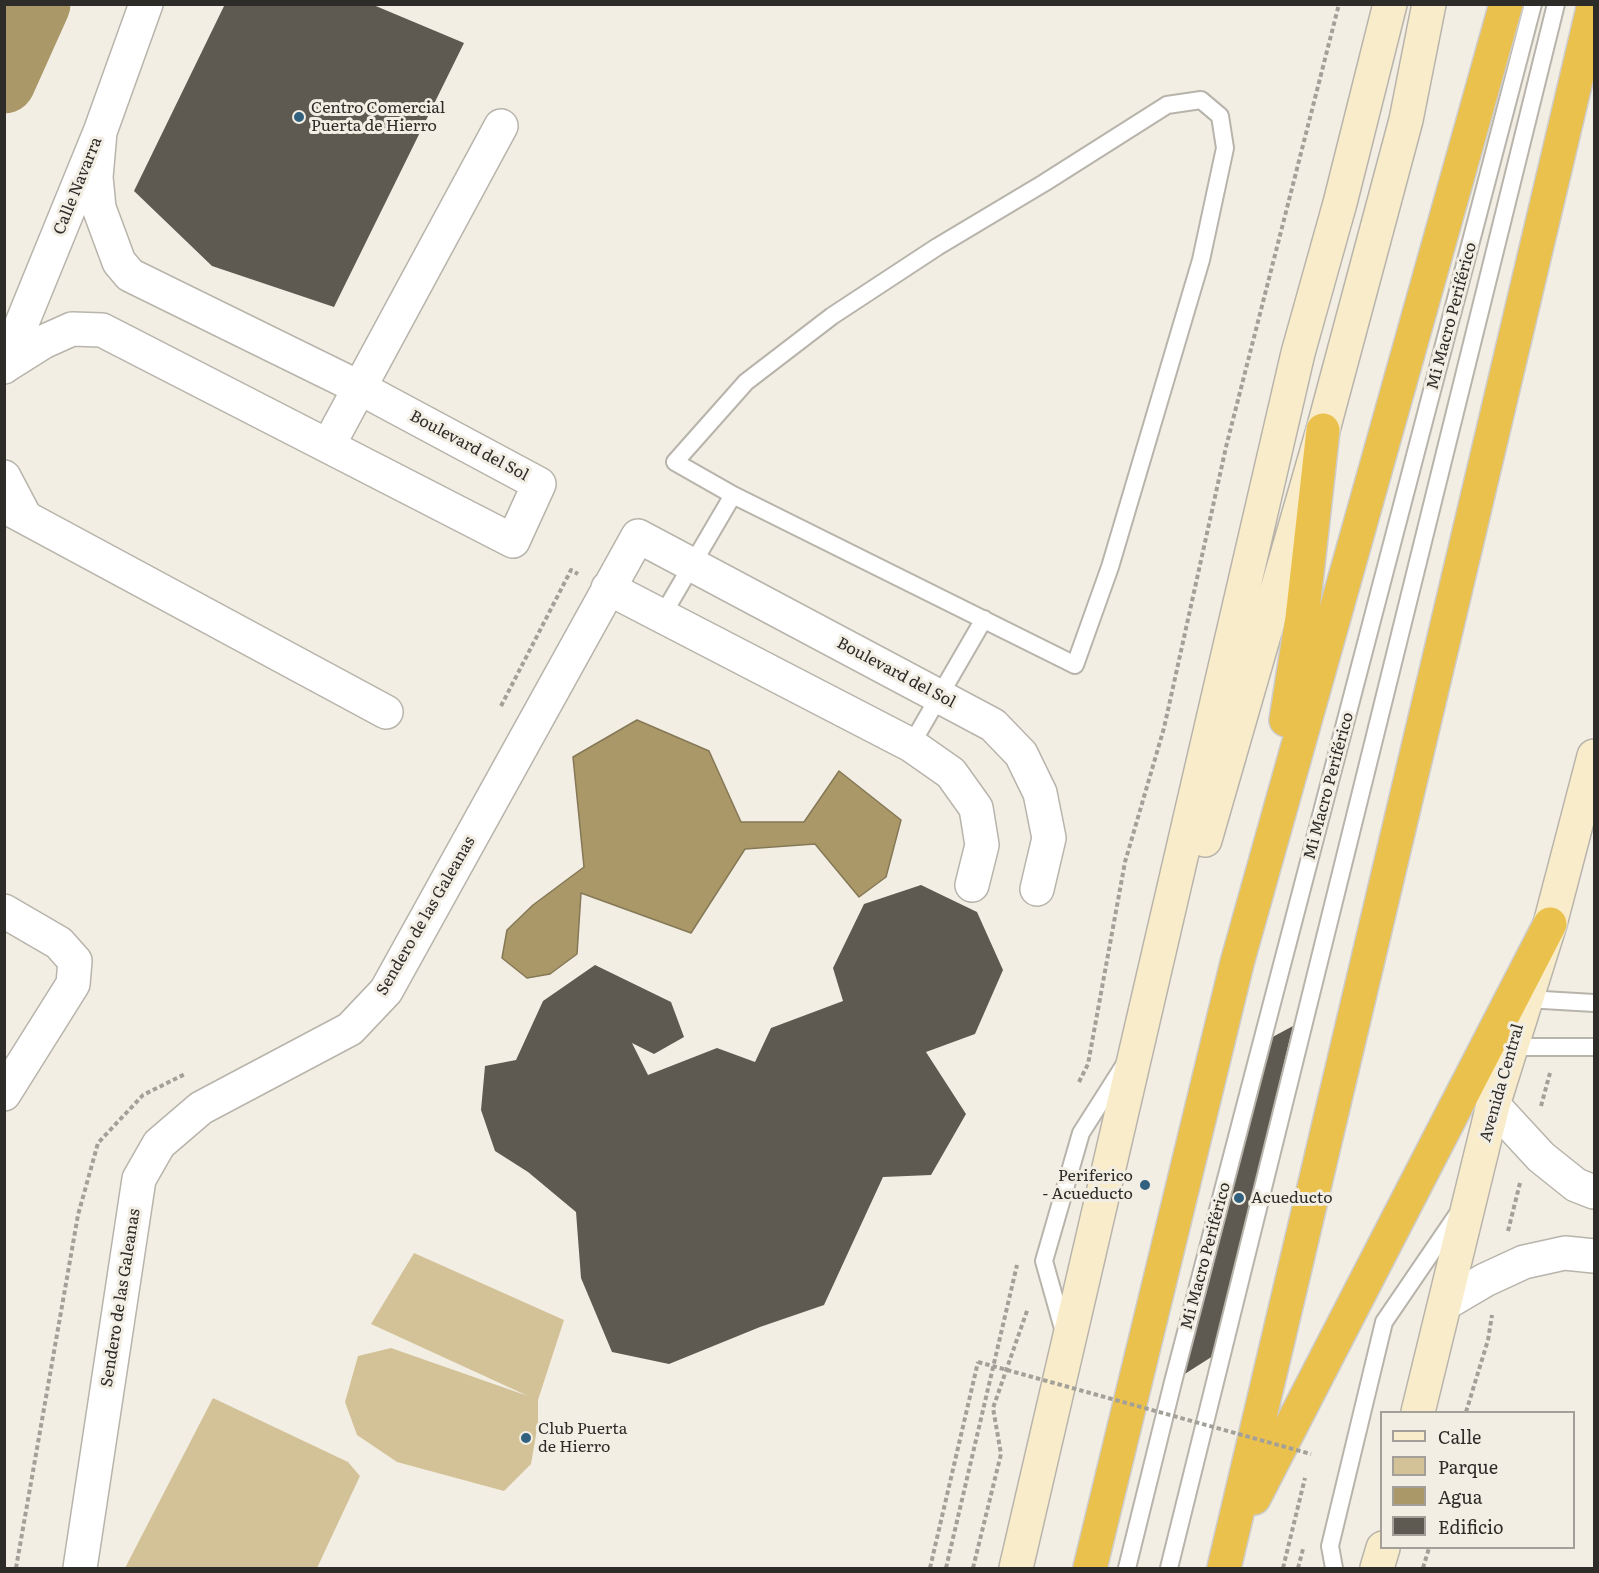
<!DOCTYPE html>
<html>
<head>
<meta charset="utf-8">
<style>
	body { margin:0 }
	#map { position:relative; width:1599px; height:1573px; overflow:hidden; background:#f2eee4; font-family:Literata,serif }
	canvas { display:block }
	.frame { position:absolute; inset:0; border:6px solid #2d2c28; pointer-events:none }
	.legend { position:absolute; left:1380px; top:1411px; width:195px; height:138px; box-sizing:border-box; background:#f2eee4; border:2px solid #a3a099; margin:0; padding:8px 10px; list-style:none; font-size:18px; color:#2d2c28 }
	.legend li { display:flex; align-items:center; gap:12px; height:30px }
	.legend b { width:30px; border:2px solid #a3a099 }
</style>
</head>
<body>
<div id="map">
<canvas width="1599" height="1573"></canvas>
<div class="frame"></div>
<ul class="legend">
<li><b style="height:8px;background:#f9ecca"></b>Calle</li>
<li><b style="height:16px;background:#d3c297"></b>Parque</li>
<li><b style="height:16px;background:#ab9869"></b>Agua</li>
<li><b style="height:16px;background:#5e5a52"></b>Edificio</li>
</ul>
</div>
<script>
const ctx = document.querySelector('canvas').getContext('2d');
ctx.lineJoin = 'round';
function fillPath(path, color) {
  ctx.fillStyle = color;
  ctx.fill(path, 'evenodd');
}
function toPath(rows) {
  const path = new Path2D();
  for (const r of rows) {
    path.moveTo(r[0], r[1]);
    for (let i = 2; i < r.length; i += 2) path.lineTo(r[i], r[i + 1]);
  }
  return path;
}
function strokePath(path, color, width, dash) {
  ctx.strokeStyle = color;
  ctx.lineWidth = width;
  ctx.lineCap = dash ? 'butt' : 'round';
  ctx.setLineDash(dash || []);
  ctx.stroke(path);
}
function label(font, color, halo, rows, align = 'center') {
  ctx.font = font + ' Literata,serif';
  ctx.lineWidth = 6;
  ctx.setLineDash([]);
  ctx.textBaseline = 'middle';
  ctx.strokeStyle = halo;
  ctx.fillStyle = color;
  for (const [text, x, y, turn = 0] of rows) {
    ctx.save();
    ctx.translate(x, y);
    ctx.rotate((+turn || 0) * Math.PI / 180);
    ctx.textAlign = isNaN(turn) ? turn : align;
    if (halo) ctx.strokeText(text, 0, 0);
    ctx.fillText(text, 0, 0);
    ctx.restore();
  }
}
const green = toPath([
	[414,1253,564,1320,538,1400,538,1423,531,1464,504,1491,397,1462,357,1435,345,1402,358,1356,391,1348,528,1396,371,1324],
	[213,1398,348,1462,360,1476,317,1568,125,1568]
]);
const water = toPath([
	[637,720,709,751,741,822,804,822,839,771,901,820,886,877,859,897,815,844,745,849,691,933,581,893,577,954,550,974,527,978,502,958,507,930,533,905,584,867,573,757,637,720]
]);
const river = toPath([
	[4,82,39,4]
]);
const building = toPath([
	[225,4,371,4,464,43,334,307,212,266,134,191],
	[921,885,977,912,1003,970,975,1034,926,1052,966,1114,931,1175,883,1177,824,1305,760,1327,669,1364,612,1352,581,1278,576,1212,528,1172,495,1151,481,1110,485,1066,516,1060,543,1001,595,965,671,1002,684,1037,654,1054,632,1043,648,1075,717,1048,755,1062,771,1028,843,1001,833,968,864,904],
	[1293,1026,1213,1356,1180,1377,1267,1040]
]);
const path = toPath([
	[501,706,571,570,578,574],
	[1079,1082,1088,1064,1125,862,1164,728,1226,447,1339,4],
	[1541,1106,1550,1073],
	[1508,1231,1520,1183],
	[1466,1412,1488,1340,1492,1315],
	[16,1568,78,1215,98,1143,143,1095,185,1074],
	[930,1568,978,1362],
	[946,1568,1017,1265],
	[973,1568,1001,1454,993,1408,1028,1308],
	[1283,1568,1305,1478],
	[1298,1568,1303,1549],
	[1423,1568,1429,1548]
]);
const lane = toPath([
	[662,616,733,495,675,462,746,382,832,316,937,247,1044,183,1167,105,1201,100,1220,116,1225,148,1201,260,1110,567,1075,665,733,495],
	[911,745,984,619],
	[1526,999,1594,1003],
	[1511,1047,1594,1047],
	[1064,1332,1044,1261,1081,1133,1123,1067],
	[1127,1568,1173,1382,1533,4],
	[1169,1568,1556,4],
	[1334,1568,1330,1546,1384,1322,1457,1215]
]);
const street = toPath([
	[5,366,43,342,72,329,102,330,513,541,539,484,360,388,130,275,119,262,99,208,96,177,100,132],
	[4,367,100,132,146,4],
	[328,446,501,126],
	[4,477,23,513],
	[4,506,386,712],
	[608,588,911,745,951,773,976,808,982,845,972,885],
	[4,911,59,943,75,961,73,984,4,1094],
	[1493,1105,1541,1157,1576,1185,1594,1192],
	[1446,1303,1485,1280,1524,1262,1565,1253,1594,1256],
	[80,1568,139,1179,159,1144,201,1108,350,1029,386,991,638,536,993,725,1021,754,1040,793,1049,838,1037,889]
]);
const secondary = toPath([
	[1205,840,1323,430,1406,120,1429,4],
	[1418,1412,1493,1105,1550,924,1594,756],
	[1016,1568,1298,353,1340,203,1390,4],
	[1377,1568,1383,1548]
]);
const highway = toPath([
	[1286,720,1302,618,1323,430],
	[1254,1498,1550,924],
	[1090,1568,1237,963,1506,4],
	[1224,1568,1594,4]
]);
const pathBridge = toPath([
	[978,1362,1311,1454]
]);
const markers = [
	[299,117,6,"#31617f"],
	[1145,1185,6,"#31617f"],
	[1239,1198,6,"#31617f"],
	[526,1438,6,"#31617f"]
];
const poiNames = [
	["Centro Comercial",311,108],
	["Puerta de Hierro",311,126],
	["Periferico",1133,1176,"right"],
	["- Acueducto",1133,1194,"right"],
	["Acueducto",1251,1198],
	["Club Puerta",538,1429],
	["de Hierro",538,1447]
];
const streetNames = [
	["Calle Navarra",78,186,-68],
	["Mi Macro Periférico",1452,316,-75],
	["Boulevard del Sol",469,446,28],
	["Boulevard del Sol",896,673,28],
	["Mi Macro Periférico",1329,786,-75],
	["Sendero de las Galeanas",426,916,-60],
	["Avenida Central",1502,1083,-74],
	["Mi Macro Periférico",1206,1256,-75],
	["Sendero de las Galeanas",121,1298,-81]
];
fillPath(green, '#d3c297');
fillPath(water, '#ab9869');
strokePath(water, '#857856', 1.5);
strokePath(river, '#ab9869', 63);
fillPath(building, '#5e5a52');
strokePath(lane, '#b8b4ab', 20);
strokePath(street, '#b8b4ab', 36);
strokePath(secondary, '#b8b4ab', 36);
strokePath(highway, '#cdcccb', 36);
strokePath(path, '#a2a098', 4, [4.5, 3]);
strokePath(lane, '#fff', 16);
strokePath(street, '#fff', 33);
strokePath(secondary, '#f9ecca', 33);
strokePath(highway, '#ebc14d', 33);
strokePath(pathBridge, '#a2a098', 4, [4.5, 3]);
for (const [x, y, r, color] of markers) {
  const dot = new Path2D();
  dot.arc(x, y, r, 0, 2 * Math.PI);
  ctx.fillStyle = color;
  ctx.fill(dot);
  strokePath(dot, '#f2eee4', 2);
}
label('16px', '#2d2c28', '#f2eee4', poiNames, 'left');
label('16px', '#2d2c28', '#f2eee4', streetNames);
</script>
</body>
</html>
